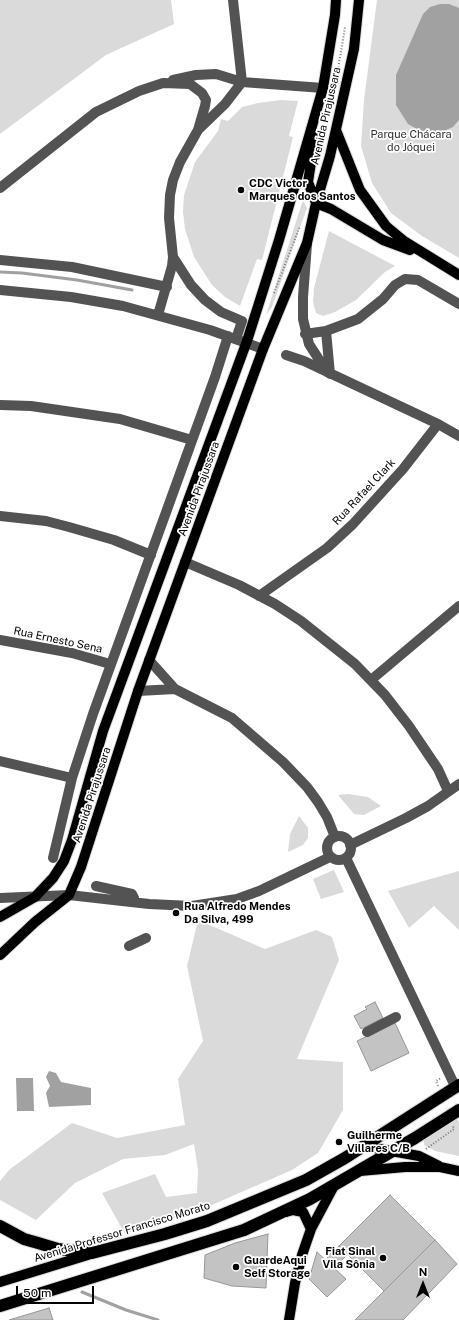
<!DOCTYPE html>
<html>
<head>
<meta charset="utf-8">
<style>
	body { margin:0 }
	#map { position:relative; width:459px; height:1320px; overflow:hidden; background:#fff; font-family:"Public Sans",sans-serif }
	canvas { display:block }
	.north { position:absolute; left:403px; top:1264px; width:40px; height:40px; -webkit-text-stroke:3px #fff; paint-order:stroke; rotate:0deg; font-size:11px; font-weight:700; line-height:16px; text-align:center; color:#000 }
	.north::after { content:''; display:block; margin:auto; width:14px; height:18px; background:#000; clip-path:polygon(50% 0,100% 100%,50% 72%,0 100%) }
	.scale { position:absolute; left:16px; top:1286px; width:78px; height:18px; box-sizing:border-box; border:2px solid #000; border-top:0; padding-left:5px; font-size:12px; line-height:14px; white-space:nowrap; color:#000; -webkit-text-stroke:3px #fff; paint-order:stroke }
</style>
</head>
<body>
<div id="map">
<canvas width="459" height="1320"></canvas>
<div class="north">N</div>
<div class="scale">50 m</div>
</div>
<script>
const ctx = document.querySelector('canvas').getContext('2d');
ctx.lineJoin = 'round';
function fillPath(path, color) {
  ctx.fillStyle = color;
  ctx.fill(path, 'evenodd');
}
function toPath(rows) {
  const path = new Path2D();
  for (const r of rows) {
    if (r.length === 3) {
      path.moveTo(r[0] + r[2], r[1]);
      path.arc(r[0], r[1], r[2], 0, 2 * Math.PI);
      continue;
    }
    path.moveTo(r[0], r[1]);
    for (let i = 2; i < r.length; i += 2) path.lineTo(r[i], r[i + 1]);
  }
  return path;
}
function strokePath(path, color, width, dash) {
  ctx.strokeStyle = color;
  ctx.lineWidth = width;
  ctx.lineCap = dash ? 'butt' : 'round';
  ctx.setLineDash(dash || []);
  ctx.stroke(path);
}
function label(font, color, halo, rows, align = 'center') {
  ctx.font = font + ' "Public Sans",sans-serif';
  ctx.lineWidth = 3.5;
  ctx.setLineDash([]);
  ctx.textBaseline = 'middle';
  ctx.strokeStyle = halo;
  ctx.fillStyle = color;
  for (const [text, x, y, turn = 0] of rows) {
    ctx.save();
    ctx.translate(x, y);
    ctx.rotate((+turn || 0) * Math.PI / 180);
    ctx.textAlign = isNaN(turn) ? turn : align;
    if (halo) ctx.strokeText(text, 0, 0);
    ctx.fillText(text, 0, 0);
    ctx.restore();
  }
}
const green = toPath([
	[0,0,171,0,174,24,106,55,0,134],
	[377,0,459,0,459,258,422,236,391,213,372,183,361,146,364,100],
	[281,100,298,101,289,136,293,137,262,260,257,259,240,306,225,297,212,285,194,257,185,229,183,212,184,195,195,162,218,131,221,119,228,121,242,107,258,103],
	[303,200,307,208,303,219,272,307,266,315],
	[329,231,395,266,385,272,356,300,335,312,323,316,316,313,313,302,314,288],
	[348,794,368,797,381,806,364,815,354,814,338,795],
	[299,816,308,828,308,838,303,845,288,852,290,834],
	[334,870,344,892,321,899,313,879],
	[459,871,459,930,434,906,409,928,388,891],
	[198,920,265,949,316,930,332,937,339,960,297,1059,343,1062,343,1110,318,1153,292,1170,205,1208,125,1234,102,1193,155,1174,166,1197,197,1193,198,1170,194,1144,165,1155,123,1159,75,1183,36,1220,0,1200,0,1181,9,1170,72,1123,117,1138,185,1125,178,1079,203,1041,187,966],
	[456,1118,459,1122,459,1156,435,1151,424,1145,424,1140]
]);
const water = toPath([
	[440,4,449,4,459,8,459,120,453,127,431,137,408,124,396,105,396,75,423,14,430,7],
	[49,1071,56,1073,61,1082,91,1088,91,1105,49,1107,46,1093,50,1086,46,1077],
	[16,1078,33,1078,34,1111,17,1111]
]);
const stream = toPath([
	[0,272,22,273,77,280,132,290],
	[82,1292,126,1310,158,1320]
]);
const building = toPath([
	[375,1002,383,1018,361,1029,354,1016,367,1009,365,1007,375,1002],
	[395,1023,409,1053,371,1071,357,1041,395,1023],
	[390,1195,435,1240,384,1291,339,1246,390,1195],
	[268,1234,266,1288,232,1286,204,1278,205,1255,235,1243,268,1234],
	[435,1240,457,1264,403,1320,355,1320,435,1240],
	[339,1246,348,1254,336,1266,327,1257,339,1246],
	[317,1252,346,1279,327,1297,309,1279,317,1252],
	[49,1308,53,1320,9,1320,49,1308]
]);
const path = toPath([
	[338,70,345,27],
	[274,293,300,226],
	[438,1086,436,1081,441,1078],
	[426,1149,454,1129,453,1126]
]);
const minor = toPath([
	[233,0,242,82],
	[173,80,196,75,216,74,242,82,323,88],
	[0,188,96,112,139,91,163,83,190,84,202,93,206,100,205,106,198,130],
	[307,244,303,297,303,319,309,344,327,372],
	[173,257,191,285,205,300,221,312,242,321,236,339],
	[0,260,72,267,167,287],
	[0,290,71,297,123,306,210,330,263,349],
	[158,315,172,266,173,257,169,218,170,195,173,180,180,162,198,130,225,104,242,82],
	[326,331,330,374],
	[305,334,326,331,358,319,383,299,395,285,405,279,418,280,459,304],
	[286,355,304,361,438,424,459,436],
	[0,405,31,406,120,419,192,440],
	[0,516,46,521,69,527,114,540,151,555],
	[185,562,239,585,275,604,301,621,355,664,385,695,409,726,438,769,448,791],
	[259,596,327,548,353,524,403,469,438,424],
	[0,640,72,653,110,664],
	[149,660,175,689,232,718,283,762,307,787,318,802,327,817,335,837],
	[371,680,459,606],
	[138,691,175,689],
	[0,761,72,778],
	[339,848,12],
	[350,845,406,818,428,806,459,784],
	[53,858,72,778,93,714,215,377,228,336],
	[346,858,456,1088],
	[96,886,132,894,134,898,134,902],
	[0,898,69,895,149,904,192,906,237,899,259,891,330,857],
	[129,946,146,938],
	[367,1032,396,1017]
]);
const major = toPath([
	[336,130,360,190,386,226,404,241,459,275],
	[315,137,308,182,316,203],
	[316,203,331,209,383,240,410,250],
	[0,917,35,897,53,878,64,861,72,840,103,731,247,341,279,240,323,88,335,15,336,0],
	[0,955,35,922,69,895,81,867,138,691,263,349,307,243,316,203,330,156,354,49,359,0],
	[363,1146,419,1156,439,1166],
	[360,1171,405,1167,440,1167,459,1171],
	[286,1212,293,1210,303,1212,311,1229],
	[0,1282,91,1254],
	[289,1320,295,1283,302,1255,311,1229,335,1184]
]);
const highway = toPath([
	[0,1226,24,1239,38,1243,58,1249,92,1253,165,1234,207,1221,306,1180,345,1158,459,1085],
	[0,1306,244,1230,310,1199,415,1138,459,1110]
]);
const markers = [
	[241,190,4,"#000"],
	[176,913,4,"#000"],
	[339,1142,4,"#000"],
	[383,1258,4,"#000"],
	[236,1267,4,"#000"]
];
const streetNames = [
	["Avenida Pirajussara",326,116,-77],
	["Avenida Pirajussara",199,489,-70],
	["Rua Rafael Clark",364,492,-47],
	["Rua Ernesto Sena",58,640,12],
	["Avenida Pirajussara",92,795,-72],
	["Avenida Professor Francisco Morato",122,1232,-17]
];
const parkNames = [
	["Parque Chácara",411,135],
	["do Jóquei",411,148]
];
const poiNames = [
	["CDC Victor",249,184],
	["Marques dos Santos",249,197],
	["Rua Alfredo Mendes",184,907],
	["Da Silva, 499",184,920],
	["Guilherme",347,1136],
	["Villares C/B",347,1149],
	["Fiat Sinal",375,1252,"right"],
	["Vila Sônia",375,1265,"right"],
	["GuardeAqui",244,1261],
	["Self Storage",244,1274]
];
fillPath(green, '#dadada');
fillPath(water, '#a1a1a1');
strokePath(stream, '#a1a1a1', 3);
fillPath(building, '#c3c3c3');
strokePath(building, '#979797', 1);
strokePath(major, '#dbdbdb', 12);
strokePath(highway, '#dbdbdb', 14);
strokePath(path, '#757575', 2, [1, 2]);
strokePath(minor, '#535353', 10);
strokePath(major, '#000', 10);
strokePath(highway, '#000', 12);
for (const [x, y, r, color] of markers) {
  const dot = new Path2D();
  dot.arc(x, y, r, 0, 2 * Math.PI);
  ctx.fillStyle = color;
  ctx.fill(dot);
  strokePath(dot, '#fff', 1.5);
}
label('11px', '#000', '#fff', streetNames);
label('11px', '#313131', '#fff', parkNames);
label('bold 11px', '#000', '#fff', poiNames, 'left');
</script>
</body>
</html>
